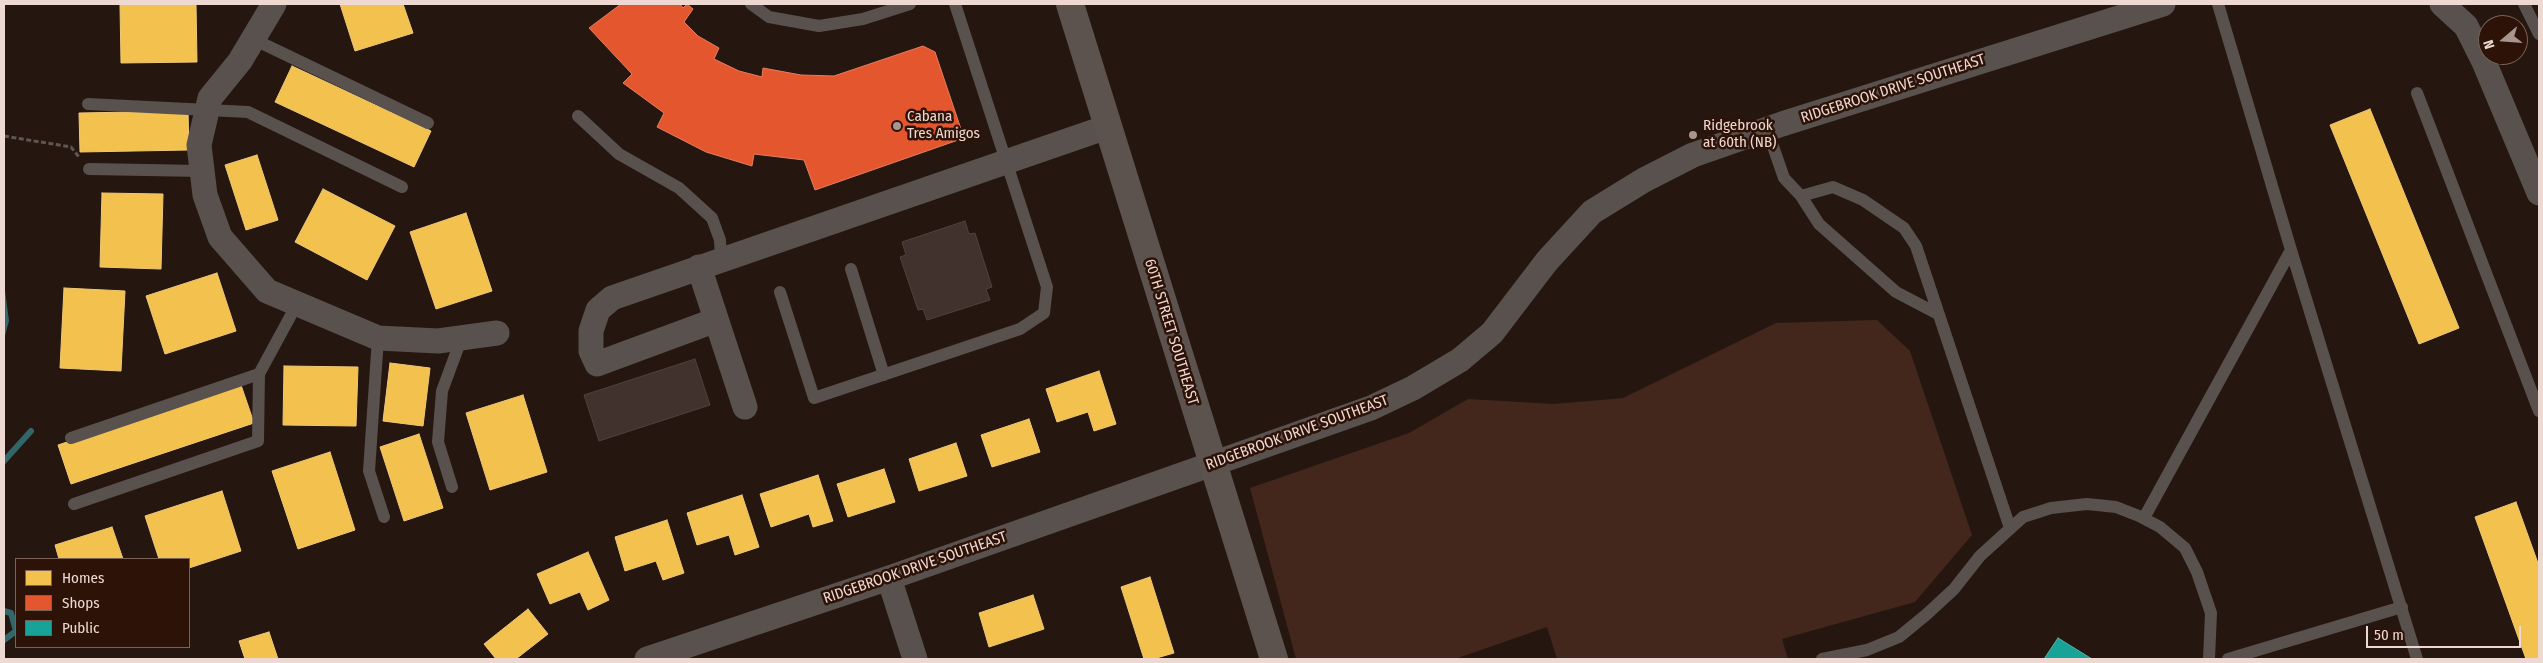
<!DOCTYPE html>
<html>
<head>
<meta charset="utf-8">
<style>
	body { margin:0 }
	#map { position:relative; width:2543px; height:663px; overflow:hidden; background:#251610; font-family:"Fira Sans Condensed",sans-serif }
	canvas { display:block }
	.frame { position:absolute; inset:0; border:5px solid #edd9d2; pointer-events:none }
	.legend { position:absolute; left:15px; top:558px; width:175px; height:90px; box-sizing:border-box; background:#2d1208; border:1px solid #7a6259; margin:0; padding:6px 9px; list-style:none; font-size:15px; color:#edd9d2 }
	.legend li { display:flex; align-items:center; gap:10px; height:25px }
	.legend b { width:25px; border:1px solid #7a6259 }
	.north { position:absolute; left:2478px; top:15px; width:50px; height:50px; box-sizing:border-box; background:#2d1208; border:1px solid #7a6259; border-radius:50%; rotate:252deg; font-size:14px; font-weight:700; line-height:20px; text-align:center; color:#edd9d2 }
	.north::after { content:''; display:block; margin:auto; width:18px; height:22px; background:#a7958e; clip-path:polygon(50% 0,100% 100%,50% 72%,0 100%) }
	.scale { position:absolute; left:2366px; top:626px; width:155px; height:22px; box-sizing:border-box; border:2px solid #edd9d2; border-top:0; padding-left:6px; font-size:15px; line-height:18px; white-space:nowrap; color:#edd9d2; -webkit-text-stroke:4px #2d1208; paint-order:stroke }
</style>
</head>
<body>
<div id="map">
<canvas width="2543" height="663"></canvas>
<div class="frame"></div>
<ul class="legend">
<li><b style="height:14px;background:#f2c14e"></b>Homes</li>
<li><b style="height:14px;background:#e4572e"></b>Shops</li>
<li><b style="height:14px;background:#17a398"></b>Public</li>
</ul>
<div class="north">N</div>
<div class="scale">50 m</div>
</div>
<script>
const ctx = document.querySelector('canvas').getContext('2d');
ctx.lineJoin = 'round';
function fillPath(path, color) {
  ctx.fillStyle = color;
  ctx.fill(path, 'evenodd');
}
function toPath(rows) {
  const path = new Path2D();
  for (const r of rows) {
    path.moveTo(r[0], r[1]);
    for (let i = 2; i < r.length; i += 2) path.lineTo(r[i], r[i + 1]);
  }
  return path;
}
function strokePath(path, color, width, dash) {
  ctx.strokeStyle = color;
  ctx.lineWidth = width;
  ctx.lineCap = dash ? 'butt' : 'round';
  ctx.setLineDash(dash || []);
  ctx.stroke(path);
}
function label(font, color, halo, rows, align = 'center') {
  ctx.font = font + ' "Fira Sans Condensed",sans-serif';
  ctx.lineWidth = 5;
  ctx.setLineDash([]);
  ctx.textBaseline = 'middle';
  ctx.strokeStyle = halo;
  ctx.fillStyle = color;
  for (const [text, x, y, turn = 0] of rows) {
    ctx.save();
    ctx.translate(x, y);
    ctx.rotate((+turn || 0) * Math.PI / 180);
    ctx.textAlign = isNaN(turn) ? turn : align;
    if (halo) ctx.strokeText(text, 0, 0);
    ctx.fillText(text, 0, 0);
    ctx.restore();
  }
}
const green = toPath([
	[1877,320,1910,351,1972,535,1915,602,1782,639,1788,659,1557,659,1547,627,1455,659,1296,659,1250,488,1409,433,1468,399,1554,404,1623,398,1776,323]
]);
const water = toPath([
	[4,283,9,321,4,339]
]);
const homes = toPath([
	[196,4,197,62,121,63,120,5,196,4],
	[340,4,403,4,413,33,355,51,340,4],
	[292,66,431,131,414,167,275,102,292,66],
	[2370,109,2459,328,2419,344,2330,125,2370,109],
	[188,111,189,150,80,152,79,113,188,111],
	[257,155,278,220,246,230,225,165,257,155],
	[323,189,395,226,367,280,295,242,323,189],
	[102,193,163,194,161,269,100,267,102,193],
	[466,213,492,291,436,309,410,232,466,213],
	[217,273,236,331,165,354,146,296,217,273],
	[64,288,125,291,121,371,60,368,64,288],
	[390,363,430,368,423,426,383,421,390,363],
	[284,366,358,367,356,426,283,425,284,366],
	[1099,371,1116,424,1094,431,1088,412,1057,422,1046,389,1099,371],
	[241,385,254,423,71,484,58,445,241,385],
	[523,395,547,472,490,490,466,413,523,395],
	[1029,419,1040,452,992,467,981,435,1029,419],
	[419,434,443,508,404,521,380,447,419,434],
	[956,443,967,476,919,491,909,459,956,443],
	[330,452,355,530,298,549,272,471,330,452],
	[884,469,895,502,848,517,837,484,884,469],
	[818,475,833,521,813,527,809,514,771,527,760,494,818,475],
	[222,491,241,551,189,568,189,559,159,559,145,516,222,491],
	[742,495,759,547,735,555,729,535,697,545,687,513,742,495],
	[2516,502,2539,566,2539,659,2526,659,2475,517,2516,502],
	[667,520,684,573,663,580,656,561,625,571,615,537,667,520],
	[112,527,123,559,59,559,55,545,112,527],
	[588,552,609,600,588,610,580,592,550,604,537,574,588,552],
	[1150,577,1174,653,1153,659,1144,659,1121,587,1150,577],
	[1033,595,1044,629,989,647,979,613,1033,595],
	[528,609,548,634,516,659,496,659,484,644,528,609],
	[269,632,278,659,245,659,239,641,269,632]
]);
const shops = toPath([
	[621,4,680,4,683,8,687,4,693,9,684,22,698,36,719,48,714,59,739,71,762,77,763,68,801,75,834,76,923,46,935,52,964,138,815,190,804,160,754,154,752,166,706,152,657,127,664,113,623,83,632,74,589,28,621,4]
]);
const public = toPath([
	[2058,638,2092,659,2044,659,2058,638]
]);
const stream = toPath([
	[4,461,31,431],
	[4,611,11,613,16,631],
	[4,640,16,631]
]);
const building = toPath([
	[965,221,969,234,975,233,992,287,986,289,990,300,927,320,923,309,918,310,900,257,906,255,902,242,965,221],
	[695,359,710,405,599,441,584,395,695,359]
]);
const path = toPath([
	[4,136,71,147,79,157]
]);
const lane = toPath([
	[751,4,769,17,819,26,863,19,910,4],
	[2524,4,2539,34],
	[253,39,428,123],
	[2417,93,2539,411],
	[88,104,248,112,402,187],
	[578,116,619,154,679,188,712,218,720,240,721,259],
	[1767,129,1784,178,1801,196,1819,224,1896,292,1938,314],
	[89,169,202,171],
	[1801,196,1833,187,1863,200,1904,228,1916,246,2010,528],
	[2291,250,2417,659],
	[851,269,884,375],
	[780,292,814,398,1020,329,1044,313,1047,287,955,4],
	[378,338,369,471,384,517],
	[71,438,259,374,297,304],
	[452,487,438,442,442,391,462,337],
	[74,504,258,441,259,374],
	[2144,518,2291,250,2218,4],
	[1822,659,1867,650,1899,637,1927,614,1954,589,1980,556,2023,517,2051,508,2087,504,2116,507,2139,516,2160,527,2185,548,2197,572,2211,613,2209,659],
	[2228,659,2402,607]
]);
const street = toPath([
	[274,4,240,61,210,98,199,145,205,195,220,237,267,291,378,338,438,341,497,333],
	[2442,4,2466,26,2484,62,2539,193],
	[699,267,745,407],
	[716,320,597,364,591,351,591,331,598,310,612,298,1107,127],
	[889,578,915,659],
	[647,659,889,578,1371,408,1413,388,1460,360,1492,333,1547,261,1592,212,1644,180,1693,155,1782,124,2163,4]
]);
const secondary = toPath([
	[1070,4,1274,659]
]);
const markers = [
	[897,126,5,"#a7958e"],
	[1693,135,5,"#a7958e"]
];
const streetNames = [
	["RIDGEBROOK DRIVE SOUTHEAST",1893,89,-18],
	["60TH STREET SOUTHEAST",1171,332,73],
	["RIDGEBROOK DRIVE SOUTHEAST",1297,433,-20],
	["RIDGEBROOK DRIVE SOUTHEAST",915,568,-19]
];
const poiNames = [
	["Cabana",907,117],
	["Tres Amigos",907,134],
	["Ridgebrook",1703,126],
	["at 60th (NB)",1703,143]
];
fillPath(green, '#43271d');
fillPath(water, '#316769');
fillPath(homes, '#f2c14e');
strokePath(homes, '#f0c876', 1);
fillPath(shops, '#e4572e');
strokePath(shops, '#e77e5f', 1);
fillPath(public, '#17a398');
strokePath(public, '#57b3a9', 1);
strokePath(stream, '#316769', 6);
fillPath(building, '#41322d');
strokePath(building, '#4f413d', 1);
strokePath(path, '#5e5652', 3, [5, 2.5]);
strokePath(lane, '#58514d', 12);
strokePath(street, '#58514d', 25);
strokePath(secondary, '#5c524e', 28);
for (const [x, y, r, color] of markers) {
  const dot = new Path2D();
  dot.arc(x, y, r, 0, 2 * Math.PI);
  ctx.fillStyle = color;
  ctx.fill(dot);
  strokePath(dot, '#2d1208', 2);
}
label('15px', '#edd9d2', '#2d1208', streetNames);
label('15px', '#edd9d2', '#2d1208', poiNames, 'left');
</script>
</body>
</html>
